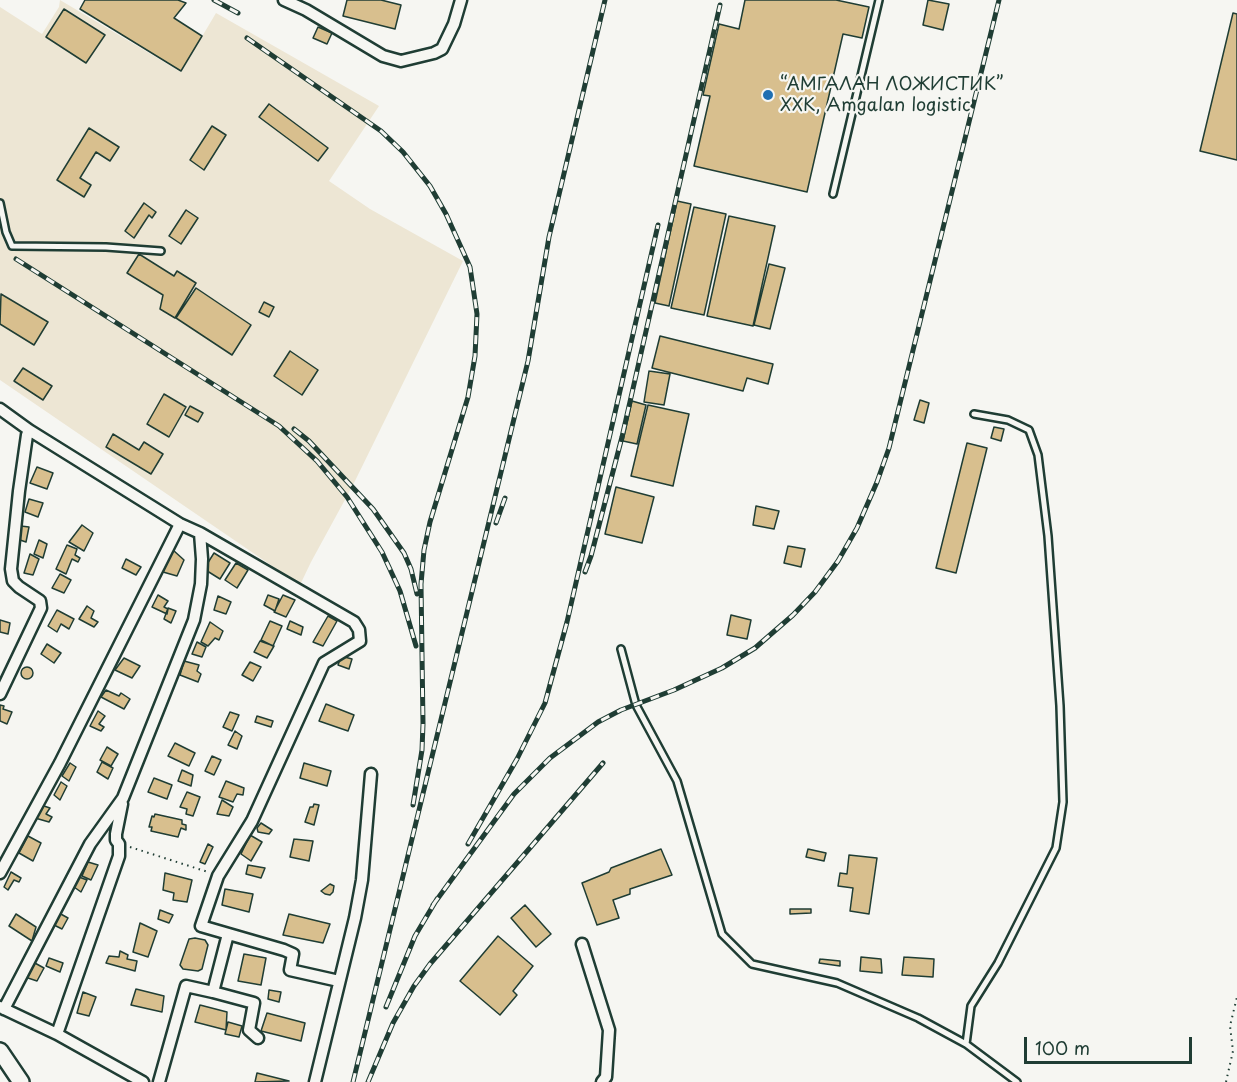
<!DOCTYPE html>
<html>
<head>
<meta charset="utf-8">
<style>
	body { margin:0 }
	#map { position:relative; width:1237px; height:1082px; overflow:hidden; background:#f6f6f2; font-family:"Playpen Sans",sans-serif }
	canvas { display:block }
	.scale { position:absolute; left:1024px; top:1037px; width:168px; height:27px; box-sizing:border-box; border:3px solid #1f3d34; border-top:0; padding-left:8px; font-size:18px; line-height:21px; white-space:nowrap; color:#1f3d34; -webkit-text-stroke:4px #f6f6f2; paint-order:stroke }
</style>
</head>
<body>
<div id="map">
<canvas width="1237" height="1082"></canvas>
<div class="scale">100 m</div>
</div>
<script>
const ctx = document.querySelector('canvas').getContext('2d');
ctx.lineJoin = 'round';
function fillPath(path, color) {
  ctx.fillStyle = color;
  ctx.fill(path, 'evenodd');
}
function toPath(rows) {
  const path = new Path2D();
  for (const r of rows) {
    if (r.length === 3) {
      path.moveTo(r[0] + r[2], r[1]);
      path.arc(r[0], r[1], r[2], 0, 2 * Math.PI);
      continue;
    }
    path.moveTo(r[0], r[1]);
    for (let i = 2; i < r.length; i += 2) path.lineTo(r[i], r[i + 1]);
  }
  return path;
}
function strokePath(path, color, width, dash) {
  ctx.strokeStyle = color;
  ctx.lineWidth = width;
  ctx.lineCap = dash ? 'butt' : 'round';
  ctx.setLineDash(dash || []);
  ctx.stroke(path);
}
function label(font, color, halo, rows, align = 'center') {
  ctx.font = font + ' "Playpen Sans",sans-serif';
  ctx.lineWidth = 4.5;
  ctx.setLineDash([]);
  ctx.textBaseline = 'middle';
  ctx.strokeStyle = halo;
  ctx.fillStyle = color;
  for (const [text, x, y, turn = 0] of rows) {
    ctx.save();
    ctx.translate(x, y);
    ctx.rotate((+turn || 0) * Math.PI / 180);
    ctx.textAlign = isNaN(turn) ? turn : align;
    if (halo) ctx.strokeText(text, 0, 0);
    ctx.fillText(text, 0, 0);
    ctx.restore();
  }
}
const built = toPath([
	[60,0,181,72,216,13,379,106,329,181,370,209,463,261,353,485,311,562,300,585,0,380,0,7,42,34,59,7]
]);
const building = toPath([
	[85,0,178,0,186,3,174,18,202,36,181,71,80,9,85,0],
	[347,0,381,0,401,5,395,29,343,16,347,0],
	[745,0,836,0,869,7,862,38,843,34,807,192,694,166,710,96,703,95,719,24,739,29,745,0],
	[928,0,949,4,943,30,923,25,928,0],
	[64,9,105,35,86,63,46,37,64,9],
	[1233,13,1237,14,1237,160,1200,151,1233,13],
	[318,27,332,33,327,44,313,38,318,27],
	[269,104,328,148,318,161,259,117,269,104],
	[212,126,226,135,204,170,190,160,212,126],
	[89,128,119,147,110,161,96,152,80,178,91,185,84,197,57,180,89,128],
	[677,201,691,204,669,306,655,303,677,201],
	[144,203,156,212,152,218,149,215,134,238,125,231,144,203],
	[694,207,726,214,704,315,671,308,694,207],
	[186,210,198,218,181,244,169,236,186,210],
	[729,216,775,226,753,326,707,316,729,216],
	[139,254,174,276,177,271,196,283,175,318,160,309,163,295,127,273,139,254],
	[769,264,785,268,770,329,754,325,769,264],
	[196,288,251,325,232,355,176,318,196,288],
	[1,294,48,322,34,345,0,324,1,294],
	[264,302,274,307,269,317,259,312,264,302],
	[660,336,773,364,768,384,747,378,743,391,652,368,660,336],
	[290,351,318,370,302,395,274,376,290,351],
	[23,368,52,386,43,400,14,381,23,368],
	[649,371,670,374,664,405,644,402,649,371],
	[164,394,186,407,169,437,147,424,164,394],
	[920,400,929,403,924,423,914,420,920,400],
	[632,401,646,405,637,444,623,441,632,401],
	[648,405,689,414,673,486,631,476,648,405],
	[190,406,203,413,198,422,185,415,190,406],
	[994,427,1004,429,1001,441,991,438,994,427],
	[113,434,139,450,144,442,163,454,151,474,106,447,113,434],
	[967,443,987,448,956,573,936,568,967,443],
	[37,467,53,473,47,489,30,483,37,467],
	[616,487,654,497,642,543,605,534,616,487],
	[29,499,43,503,38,517,25,512,29,499],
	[756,506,779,511,774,529,753,525,756,506],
	[82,525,93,533,84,551,69,542,82,525],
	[21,526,29,527,26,542,17,539,21,526],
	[39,540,47,544,43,558,34,554,39,540],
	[67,545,77,549,75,555,80,558,78,562,72,559,66,574,56,569,67,545],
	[788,546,805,549,801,567,784,563,788,546],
	[173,550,184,560,177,576,163,572,173,550],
	[214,553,230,563,220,579,204,569,214,553],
	[30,554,39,559,33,575,24,573,30,554],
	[126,559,141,567,136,575,122,568,126,559],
	[236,563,248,570,237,588,225,580,236,563],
	[60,574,71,580,64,593,52,588,60,574],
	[158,595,168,601,164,607,168,609,167,614,152,607,158,595],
	[268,595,279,599,275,611,264,605,268,595],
	[283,595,295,600,286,617,274,612,283,595],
	[218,596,231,602,226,614,214,610,218,596],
	[87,606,94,611,91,618,98,622,94,627,79,619,87,606],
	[168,608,176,611,171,623,164,619,168,608],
	[57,610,74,619,69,629,61,624,57,632,48,626,57,610],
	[731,615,751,620,747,639,727,635,731,615],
	[328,616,337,621,323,646,313,642,328,616],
	[0,620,10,623,8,634,0,632,0,620],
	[270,621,282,626,273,646,261,640,270,621],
	[290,621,303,627,301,635,287,629,290,621],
	[210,622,223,631,219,640,215,638,208,646,201,642,210,622],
	[260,641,274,646,267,658,254,652,260,641],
	[197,642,206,647,202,657,192,654,197,642],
	[47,644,61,653,54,663,41,654,47,644],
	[341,656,352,659,349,669,338,665,341,656],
	[124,658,140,666,132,678,115,670,124,658],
	[184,661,199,665,197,671,201,674,198,682,180,675,184,661],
	[250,662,261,667,253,681,242,675,250,662],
	[27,673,6],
	[106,690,119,696,121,693,130,699,124,709,101,697,106,690],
	[326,704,354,715,348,731,319,721,326,704],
	[0,705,4,706,3,709,12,712,7,724,0,721,0,705],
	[98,711,105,716,99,724,104,727,101,731,90,726,98,711],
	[230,712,239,715,232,731,223,727,230,712],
	[257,716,273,721,271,727,255,722,257,716],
	[235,731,242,736,237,749,228,745,235,731],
	[175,743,195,753,189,766,168,756,175,743],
	[107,747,118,754,111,766,100,760,107,747],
	[212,756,221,760,214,775,205,771,212,756],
	[102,762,113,768,108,779,97,772,102,762],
	[70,763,76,767,69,781,62,776,70,763],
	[304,763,331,771,327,786,300,778,304,763],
	[182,770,193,775,191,786,178,781,182,770],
	[154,778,172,785,167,799,148,792,154,778],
	[226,781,244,788,243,795,237,794,233,802,219,797,226,781],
	[61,782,67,786,60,800,54,795,61,782],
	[187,792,200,797,193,816,186,814,187,809,180,807,187,792],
	[222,800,233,807,229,816,217,814,222,800],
	[314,804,319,805,314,825,305,822,310,807,313,807,314,804],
	[41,805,50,808,46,814,52,817,49,822,35,818,41,805],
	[155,814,182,820,182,824,186,825,186,830,181,828,178,837,151,831,152,827,149,827,152,816,154,817,155,814],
	[261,823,272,830,269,834,258,832,257,828,261,823],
	[250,835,262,842,251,861,241,854,250,835],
	[28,836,41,843,33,861,19,853,28,836],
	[294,839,313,841,309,861,290,857,294,839],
	[208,844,213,847,205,864,200,862,208,844],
	[661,849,672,875,630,889,630,894,613,900,619,918,597,925,582,883,609,872,611,868,661,849],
	[808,849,826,853,824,861,806,857,808,849],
	[849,855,877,858,869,914,850,911,853,888,838,886,840,873,847,874,849,855],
	[88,862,98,865,91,880,82,876,88,862],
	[248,865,265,868,261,878,246,874,248,865],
	[11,872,21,878,19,882,14,880,8,890,4,887,11,872],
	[165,873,192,880,187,902,173,900,174,893,163,890,165,873],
	[79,877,87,880,81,892,74,887,79,877],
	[330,884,334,886,333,892,330,895,325,894,321,891,330,884],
	[225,889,253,894,249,912,222,905,225,889],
	[525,905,551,934,536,947,511,918,525,905],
	[790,909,811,909,811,913,790,914,790,909],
	[160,910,173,915,169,923,158,919,160,910],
	[59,913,68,918,62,929,54,925,59,913],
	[16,914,36,927,32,941,9,926,16,914],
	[289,914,330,924,323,943,283,935,289,914],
	[140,923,157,931,148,957,133,952,140,923],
	[498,936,533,966,513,991,517,995,500,1015,460,981,498,936],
	[195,938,205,940,208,945,202,969,198,971,183,969,180,965,189,939,195,938],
	[120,951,128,955,127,959,137,961,135,971,106,963,109,956,119,957,120,951],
	[244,954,266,958,261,985,238,981,244,954],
	[861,957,881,959,882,973,860,971,861,957],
	[904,957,934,959,933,977,902,975,904,957],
	[49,958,63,963,60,972,46,966,49,958],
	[820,959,840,961,840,966,819,963,820,959],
	[33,962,44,968,37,981,25,977,33,962],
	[136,989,164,996,162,1012,131,1005,136,989],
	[269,990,281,992,279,1002,268,999,269,990],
	[83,992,96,997,89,1016,77,1013,83,992],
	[200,1005,227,1012,226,1030,195,1022,200,1005],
	[267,1013,305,1023,301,1041,261,1031,267,1013],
	[228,1022,242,1026,239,1037,225,1034,228,1022],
	[257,1073,289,1081,255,1082,257,1073]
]);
const path = toPath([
	[130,847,208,872],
	[1226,1082,1233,1051,1230,1026,1237,997]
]);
const service = toPath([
	[833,194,879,0],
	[0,203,6,232,12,246,106,247,161,251],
	[621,649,636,705,677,781,722,934,752,964,837,983,918,1018,966,1044,1017,1082],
	[966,1044,971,1006,998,963,1056,848,1063,802,1060,706,1048,536,1038,455,1029,430,1008,420,974,414]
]);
const minor = toPath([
	[284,0,306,10,383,56,401,61,434,53,442,49,454,24,461,0],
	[0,409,29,430,180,524,200,533,354,622,359,630,360,641,324,663,252,821,218,876,201,926,284,950,293,954,290,970,339,981],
	[0,694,41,608,40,601,19,587,13,581,11,569,19,491,27,435,29,430],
	[0,873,60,763,180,524],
	[582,944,609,1030,606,1077,602,1082],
	[213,992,254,1003,249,1030,258,1038],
	[0,1007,57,1034,143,1082],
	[4,1009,90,844,123,798,194,620,201,584,202,559,200,533],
	[57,1034,119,856,119,844,116,840,116,834,122,804],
	[159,1082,186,986,213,992,228,934],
	[315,1082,355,918,362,880,371,774]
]);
const secondary = toPath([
	[0,1051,21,1082]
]);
const rail = toPath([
	[214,0,238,13],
	[247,38,381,131,403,152,430,186,446,214,470,267,477,314,475,356,468,397,430,522,424,550,421,584,423,724,422,750,413,805],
	[16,259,279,426,317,461,347,497,382,552,400,591,416,646],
	[294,429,309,441,373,509,404,553,411,569,417,594],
	[496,523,505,498],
	[585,572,591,556,622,437,720,5],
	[468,844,517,759,545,703,567,622,658,225],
	[433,905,514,794,550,758,598,722,621,710,674,690,722,668,755,648,793,615,815,592,838,561,857,528,877,482,889,448,999,0],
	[386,1007,415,936,437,899],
	[353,1082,528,361,549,237,605,0],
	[368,1082,393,1023,414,986,430,964,603,763]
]);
const markers = [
	[768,95,6,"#1f6fb2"]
];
const poiNames = [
	["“АМГАЛАН ЛОЖИСТИК”",780,85],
	["ХХК, Amgalan logistic",780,106]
];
fillPath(built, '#ede6d4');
fillPath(building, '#d8bf8e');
strokePath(building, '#1f3d34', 1.5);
strokePath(service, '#1f3d34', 10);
strokePath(minor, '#1f3d34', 15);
strokePath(secondary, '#1f3d34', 20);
strokePath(path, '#1f3d34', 2, [1.5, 4.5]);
strokePath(service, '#f6f6f2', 5);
strokePath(minor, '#f6f6f2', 10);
strokePath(secondary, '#f6f6f2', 15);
strokePath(rail, '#1f3d34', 5);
strokePath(rail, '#f6f6f2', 3, [9]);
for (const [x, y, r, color] of markers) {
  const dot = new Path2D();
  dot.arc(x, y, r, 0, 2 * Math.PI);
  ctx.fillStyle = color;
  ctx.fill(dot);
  strokePath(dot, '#f6f6f2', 2);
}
label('18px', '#1f3d34', '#f6f6f2', poiNames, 'left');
</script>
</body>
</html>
